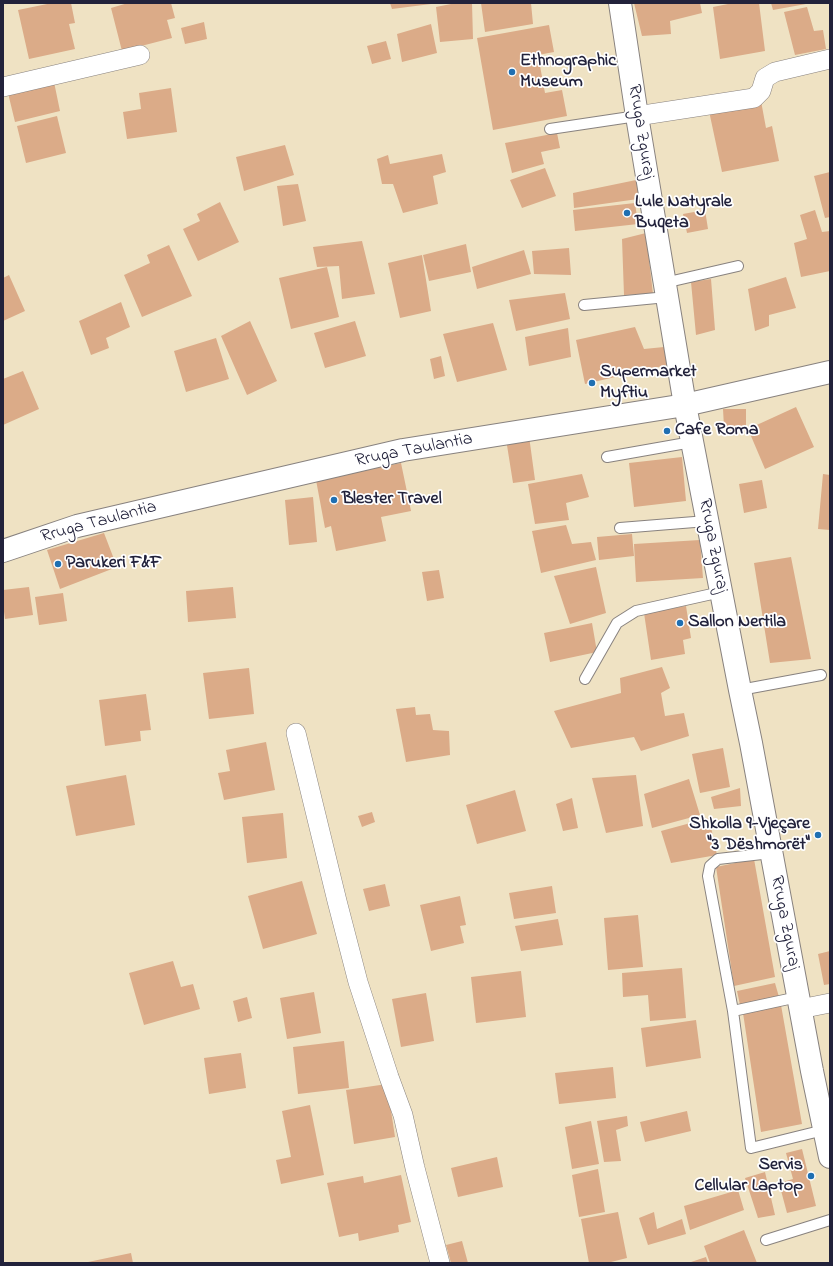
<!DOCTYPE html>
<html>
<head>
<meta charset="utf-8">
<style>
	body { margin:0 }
	#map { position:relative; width:833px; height:1266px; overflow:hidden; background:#efe2c3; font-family:"Indie Flower",sans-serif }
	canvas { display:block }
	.frame { position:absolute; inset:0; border:4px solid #22223b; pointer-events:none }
</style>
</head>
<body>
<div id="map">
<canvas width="833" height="1266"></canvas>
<div class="frame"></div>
</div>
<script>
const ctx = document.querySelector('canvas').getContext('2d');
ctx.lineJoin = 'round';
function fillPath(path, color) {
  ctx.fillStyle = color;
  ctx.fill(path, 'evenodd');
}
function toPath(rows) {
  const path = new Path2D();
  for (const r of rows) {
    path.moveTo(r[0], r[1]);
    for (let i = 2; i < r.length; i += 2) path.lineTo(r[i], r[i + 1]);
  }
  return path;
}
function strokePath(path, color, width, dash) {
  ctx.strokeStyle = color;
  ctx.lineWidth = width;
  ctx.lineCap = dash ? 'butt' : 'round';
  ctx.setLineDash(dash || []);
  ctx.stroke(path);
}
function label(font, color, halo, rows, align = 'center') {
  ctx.font = font + ' "Indie Flower",sans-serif';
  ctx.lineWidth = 3.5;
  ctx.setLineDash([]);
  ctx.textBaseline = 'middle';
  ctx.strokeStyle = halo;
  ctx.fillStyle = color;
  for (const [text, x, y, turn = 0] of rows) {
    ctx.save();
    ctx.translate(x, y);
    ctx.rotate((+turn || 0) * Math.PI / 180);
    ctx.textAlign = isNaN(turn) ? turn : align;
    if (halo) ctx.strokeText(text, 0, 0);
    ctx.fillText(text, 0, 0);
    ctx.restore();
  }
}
const building = toPath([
	[52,3,71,3,75,23,69,24,75,49,29,59,18,10],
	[128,3,171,3,175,18,167,20,172,38,122,51,111,8],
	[390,3,430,3,431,4,392,9],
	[456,3,472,3,473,39,440,42,436,7],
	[481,3,531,3,533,24,485,32],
	[634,3,700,3,702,13,670,21,671,34,642,36],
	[733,3,759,3,765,51,720,59,713,7],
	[771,3,806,3,806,4,773,10],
	[807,7,814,31,823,30,826,49,795,55,784,12],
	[204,22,207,39,185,44,181,28],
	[431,24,437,53,402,62,397,34],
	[549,25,554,52,538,55,545,93,562,90,567,116,493,130,477,38],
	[386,41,391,59,372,64,367,46],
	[54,82,60,111,15,122,8,93],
	[171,88,177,132,127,139,123,112,141,109,139,93],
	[761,101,766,128,772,126,779,161,722,172,709,111],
	[57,116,66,153,26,163,17,126],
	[557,133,560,148,541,152,544,164,512,173,505,143],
	[285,145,294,175,244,191,236,157],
	[442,154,446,172,433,176,438,204,403,213,393,184,382,184,377,159,388,155,390,164],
	[545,168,556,196,522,208,510,180],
	[830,172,830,217,825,218,814,176],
	[641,179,645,198,574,208,573,193],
	[298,184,306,221,283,226,277,186],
	[220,202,239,242,198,261,183,229,200,221,197,214],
	[635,203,638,224,575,231,573,210],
	[705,210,708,229,687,233,683,214],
	[815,210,822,232,830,231,830,271,801,277,794,243,807,239,800,215],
	[646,233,653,294,624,295,622,239],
	[362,241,375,294,342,299,339,266,317,267,313,247],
	[466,244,471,272,429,281,423,255],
	[169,245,192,296,142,317,124,275,150,263,147,255],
	[569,248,571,275,534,274,532,251],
	[524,250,531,274,477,289,472,267],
	[422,255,431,311,400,318,388,263],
	[327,267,339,317,291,329,279,278],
	[9,275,25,311,3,321,3,278],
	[786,277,796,308,769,315,769,326,755,331,748,289],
	[711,279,715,330,696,335,691,282],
	[565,293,570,319,516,331,509,300],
	[121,302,130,327,106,338,109,348,91,355,79,321],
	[250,321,277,381,247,395,221,336],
	[355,321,366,356,325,368,314,333],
	[493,323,507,370,457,382,443,334],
	[635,327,644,349,664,347,667,365,585,384,576,340],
	[568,328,571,357,529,366,525,337],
	[216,338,229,379,186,392,174,351],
	[441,356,445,376,434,379,430,359],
	[23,371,39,409,3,425,3,379],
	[796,407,814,447,765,469,748,429],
	[723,409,746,409,746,427,724,427],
	[529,436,535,480,513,483,506,439],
	[682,457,686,501,634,507,629,463],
	[401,463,411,511,381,517,386,541,336,551,331,526,325,528,316,480],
	[582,474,589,497,566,503,569,520,535,524,528,484],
	[823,474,830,475,830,530,818,529],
	[762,480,767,508,744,513,739,484],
	[313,497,317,542,289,545,285,500],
	[566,525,572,544,591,542,596,560,541,573,532,531],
	[104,533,117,567,60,589,47,550],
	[632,534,634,556,599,560,597,537],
	[700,540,703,578,636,582,634,544],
	[791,557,811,659,770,663,754,563],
	[596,567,606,613,570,624,554,576],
	[439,570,444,598,427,601,422,572],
	[29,587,33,615,5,619,3,604,3,590],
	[233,587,236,618,188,622,186,591],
	[63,593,67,621,39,625,35,597],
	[686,606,691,638,683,640,685,654,651,660,644,613],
	[592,623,597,652,550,662,544,633],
	[662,667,670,688,661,693,665,716,684,713,689,736,641,751,634,737,571,748,554,711,621,693,620,678],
	[249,668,254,714,209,719,203,673],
	[146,694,151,730,140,731,141,741,105,746,99,700],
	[415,707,416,715,430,714,433,730,449,731,450,755,406,762,396,709],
	[266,742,275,790,224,800,218,773,230,771,226,750],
	[723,748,730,787,700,793,692,754],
	[126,775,135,825,76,836,66,786],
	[636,775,643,826,606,833,592,778],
	[689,779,700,815,652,828,644,794],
	[740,788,741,806,714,809,711,797],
	[515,790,526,831,477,844,466,805],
	[572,798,578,828,563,831,556,804],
	[372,812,375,822,362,827,358,816],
	[283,813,287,858,247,863,242,817],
	[709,818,717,855,671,863,661,831],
	[754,859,775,977,734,986,716,867],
	[302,881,317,934,263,949,248,896],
	[385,884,390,906,369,911,363,889],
	[552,886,556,913,514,919,509,893],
	[460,896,466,925,460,926,464,943,431,951,420,905],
	[638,915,643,967,608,970,604,918],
	[558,919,563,945,521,951,515,926],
	[830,951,830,984,824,985,818,954],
	[173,961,181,987,193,984,200,1009,144,1025,129,973],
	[682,968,686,1018,650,1021,648,995,623,997,622,973],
	[521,971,526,1017,476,1023,471,977],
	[775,983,779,997,740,1005,737,991],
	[314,992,321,1033,287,1039,280,998],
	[426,993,434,1041,401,1047,392,999],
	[247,997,252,1018,238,1022,233,1001],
	[781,1005,802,1124,761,1132,743,1013],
	[696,1020,701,1058,646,1067,641,1028],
	[344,1041,349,1088,298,1094,293,1047],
	[241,1053,246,1088,209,1094,204,1058],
	[613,1067,616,1098,559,1104,555,1073],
	[387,1084,395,1137,354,1144,346,1090],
	[310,1105,324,1175,281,1184,276,1160,291,1157,282,1111],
	[687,1111,691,1131,645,1142,640,1122],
	[627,1116,628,1126,616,1130,621,1161,604,1162,597,1121],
	[591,1121,599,1164,572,1169,565,1127],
	[802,1149,816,1206,787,1213,779,1183,793,1179,786,1153],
	[497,1157,503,1187,458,1197,451,1168],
	[598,1169,605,1212,579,1217,572,1175],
	[765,1172,775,1215,758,1218,745,1178],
	[401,1175,411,1222,398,1225,399,1232,359,1241,358,1233,339,1237,327,1183,363,1176,364,1183],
	[738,1190,744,1210,690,1230,684,1206],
	[618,1212,627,1258,607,1263,589,1263,581,1219],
	[654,1212,657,1229,682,1219,686,1234,648,1245,639,1218],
	[744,1230,757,1263,710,1263,704,1246],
	[462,1241,468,1263,451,1263,446,1245],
	[131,1253,133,1263,88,1263,88,1262],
	[706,1257,708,1263,688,1263]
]);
const lane = toPath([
	[550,129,637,116],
	[664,283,738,266],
	[584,305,667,297],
	[607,457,692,442],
	[620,528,707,521],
	[585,679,617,623,636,611,721,592],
	[740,690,821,675],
	[771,853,718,859,710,866,708,876,733,1011,751,1148,824,1130],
	[733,1011,798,997],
	[766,1240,830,1220]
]);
const street = toPath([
	[3,87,140,55],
	[637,116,754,98,761,91,765,78,775,72,830,59],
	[296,733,337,901,358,982,389,1077,403,1115,415,1168,440,1263],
	[800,1009,830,1003]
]);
const secondary = toPath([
	[620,3,637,116,685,405,740,690,751,743,812,1071,830,1157],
	[3,551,77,526,403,450,685,405,830,372]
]);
const markers = [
	[512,72,4,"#1f6fb2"],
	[627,213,4,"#1f6fb2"],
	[592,383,4,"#1f6fb2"],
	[667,431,4,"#1f6fb2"],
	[334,500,4,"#1f6fb2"],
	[58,564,4,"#1f6fb2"],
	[680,623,4,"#1f6fb2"],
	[818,835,4,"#1f6fb2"],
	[811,1176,4,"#1f6fb2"]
];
const poiNames = [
	["Ethnographic",520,62],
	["Museum",520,83],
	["Lule Natyrale",635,203],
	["Buqeta",635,224],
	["Supermarket",600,373],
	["Myftiu",600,394],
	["Cafe Roma",675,431],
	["Blester Travel",342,500],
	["Parukeri F&F",66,564],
	["Sallon Nertila",688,623],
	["Shkolla 9-Vjeçare",810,825,"right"],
	["\"3 Dëshmorët\"",810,846,"right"],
	["Servis",803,1166,"right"],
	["Cellular Laptop",803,1187,"right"]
];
const streetNames = [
	["Rruga Zguraj",640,132,81],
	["Rruga Taulantia",414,451,-11],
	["Rruga Taulantia",99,523,-15],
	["Rruga Zguraj",712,546,79],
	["Rruga Zguraj",784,923,79]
];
fillPath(building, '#dbab88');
strokePath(lane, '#88827f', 12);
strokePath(street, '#88827f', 20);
strokePath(secondary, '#88827f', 24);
strokePath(lane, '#fff', 10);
strokePath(street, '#fff', 19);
strokePath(secondary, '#fff', 22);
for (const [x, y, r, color] of markers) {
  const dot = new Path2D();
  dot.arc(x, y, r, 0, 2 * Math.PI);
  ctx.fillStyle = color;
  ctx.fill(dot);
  strokePath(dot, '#fff', 1.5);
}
label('bold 18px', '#22223b', '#fff', poiNames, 'left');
label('18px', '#22223b', '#fff', streetNames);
</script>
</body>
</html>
